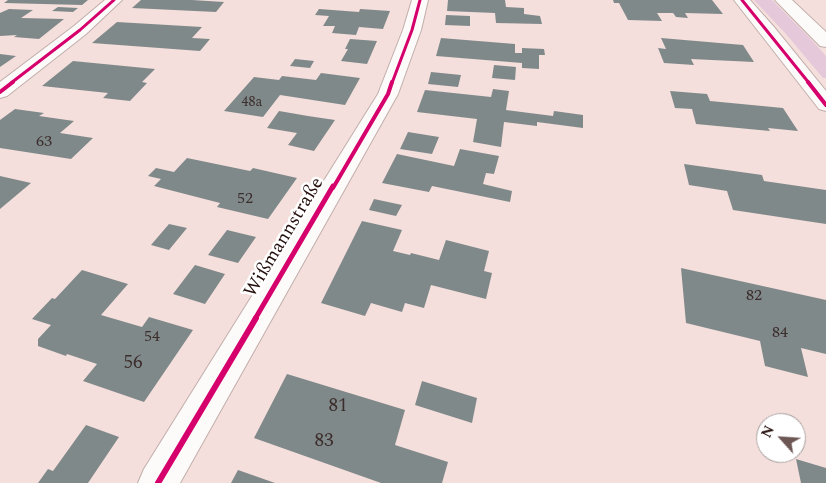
<!DOCTYPE html>
<html>
<head>
<meta charset="utf-8">
<style>
	body { margin:0 }
	#map { position:relative; width:826px; height:483px; overflow:hidden; background:#f4dfdc; font-family:Spectral,serif }
	canvas { display:block }
	.north { position:absolute; left:756px; top:413px; width:50px; height:50px; box-sizing:border-box; background:#fff; border:1px solid #a79f9e; border-radius:50%; rotate:296deg; font-size:14px; font-weight:700; line-height:20px; text-align:center; color:#240e0c }
	.north::after { content:''; display:block; margin:auto; width:18px; height:22px; background:#6d5755; clip-path:polygon(50% 0,100% 100%,50% 72%,0 100%) }
</style>
</head>
<body>
<div id="map">
<canvas width="826" height="483"></canvas>
<div class="north">N</div>
</div>
<script>
const ctx = document.querySelector('canvas').getContext('2d');
ctx.lineJoin = 'round';
function fillPath(path, color) {
  ctx.fillStyle = color;
  ctx.fill(path, 'evenodd');
}
function toPath(rows) {
  const path = new Path2D();
  for (const r of rows) {
    path.moveTo(r[0], r[1]);
    for (let i = 2; i < r.length; i += 2) path.lineTo(r[i], r[i + 1]);
  }
  return path;
}
function strokePath(path, color, width, dash) {
  ctx.strokeStyle = color;
  ctx.lineWidth = width;
  ctx.lineCap = dash ? 'butt' : 'round';
  ctx.setLineDash(dash || []);
  ctx.stroke(path);
}
function label(font, color, halo, rows, align = 'center') {
  ctx.font = font + ' Spectral,serif';
  ctx.lineWidth = 5;
  ctx.setLineDash([]);
  ctx.textBaseline = 'middle';
  ctx.strokeStyle = halo;
  ctx.fillStyle = color;
  for (const [text, x, y, turn = 0] of rows) {
    ctx.save();
    ctx.translate(x, y);
    ctx.rotate((+turn || 0) * Math.PI / 180);
    ctx.textAlign = isNaN(turn) ? turn : align;
    if (halo) ctx.strokeText(text, 0, 0);
    ctx.fillText(text, 0, 0);
    ctx.restore();
  }
}
const green = toPath([
	[754,0,772,0,806,34,826,56,826,78,823,78,786,34]
]);
const building = toPath([
	[8,0,88,0,82,5,4,3],
	[141,0,192,0,224,2,216,12,132,8],
	[448,0,505,0,506,7,524,8,524,14,540,16,542,24,496,23,495,13,447,11],
	[613,0,712,0,723,14,685,13,688,18,676,17,673,13,657,13,662,21,628,20,619,3,614,3],
	[58,7,78,8,73,12,52,11],
	[9,9,33,10,21,18,64,19,39,39,14,37,17,35,0,36,0,13],
	[319,9,359,12,360,9,390,11,383,29,359,27,356,35,332,33,335,26,323,26,329,16,315,15],
	[446,15,470,16,470,26,445,25],
	[117,22,202,27,192,38,210,39,200,51,92,43],
	[441,38,515,44,515,53,522,53,522,48,544,49,545,55,539,55,539,69,522,68,522,63,436,56],
	[661,38,743,45,754,62,691,59,694,65,664,63,658,48,666,49],
	[350,39,377,41,367,64,341,61,348,49,345,49],
	[0,54,16,56,0,67],
	[295,59,314,61,310,68,290,66],
	[73,61,155,69,142,82,147,83,130,101,103,98,108,93,42,86],
	[494,65,516,67,515,80,492,78],
	[431,72,461,75,458,87,428,84],
	[321,73,360,78,345,105,280,95,263,117,224,111,254,77,279,80,282,76,316,80],
	[493,89,509,91,506,110,553,116,554,111,583,115,583,128,537,122,537,126,504,122,501,147,473,142,477,119,417,112,425,90,491,97],
	[670,91,707,94,710,101,783,108,798,131,768,128,770,131,696,124,692,109,675,108],
	[15,109,44,113,39,116,74,121,60,133,93,138,71,159,0,148,0,120],
	[279,111,308,116,335,120,314,151,288,145,297,133,267,128],
	[408,132,439,137,432,154,400,149],
	[460,149,499,156,494,174,486,173,483,184,512,191,510,202,432,186,429,192,382,183,397,154,454,166],
	[187,158,250,171,253,168,297,178,268,219,217,207,220,203,154,186,161,179,148,176,156,168,174,172],
	[684,164,762,175,764,181,826,190,826,224,733,210,727,191,689,185],
	[0,176,31,183,0,209],
	[374,199,402,205,396,216,369,210],
	[362,221,402,230,393,251,410,255,411,253,439,260,446,240,489,251,484,271,492,273,486,299,431,285,424,308,405,303,402,312,371,303,365,316,321,303],
	[169,224,187,228,169,250,151,245],
	[227,230,256,237,238,263,208,255],
	[195,265,225,274,205,304,173,294],
	[681,268,826,300,826,354,801,348,808,377,765,366,760,341,686,323],
	[82,270,128,284,101,315,142,327,149,317,193,330,144,402,83,381,97,364,67,354,66,356,38,346,38,339,51,325,32,319,52,298,55,299],
	[287,374,405,410,395,445,448,462,442,483,381,483,254,438],
	[422,381,477,398,472,423,415,405],
	[86,425,119,437,88,483,38,483,48,469,53,471],
	[796,459,826,468,826,483,801,483],
	[238,470,275,483,231,483]
]);
const minor = toPath([
	[105,0,122,0,86,34,7,96,0,98,0,82,74,26,105,0],
	[412,0,428,0,421,30,398,94,180,483,138,483,144,469,378,94,403,30,412,0],
	[734,0,750,0,774,27,826,91,826,111,819,109,734,0],
	[775,0,792,0,826,32,826,47,820,46,775,0]
]);
const cyclewayFar3 = toPath([
	[742,0,809,83],
	[11,83,80,30,114,0],
	[392,83,412,30,420,0]
]);
const cyclewayFar2 = toPath([
	[808,82,826,105],
	[0,92,13,82],
	[333,188,388,94,392,82]
]);
const cyclewayFar1 = toPath([
	[255,319,333,186]
]);
const cycleway = toPath([
	[158,483,256,318]
]);
const farNumbernames = [
	["48a",252,103]
];
const numberNames = [
	["63",44,143],
	["52",245,200],
	["82",754,297],
	["84",780,334],
	["54",152,338]
];
const streetNames = [
	["Wißmannstraße",285,238,-59]
];
const nearNumbernames = [
	["56",133,364],
	["81",338,407],
	["83",324,442]
];
fillPath(green, '#e5c8d9');
fillPath(building, '#80898a');
strokePath(minor, '#c1aeaa', 2);
fillPath(minor, '#fdfafa');
strokePath(cyclewayFar3, '#d6006c', 3);
strokePath(cyclewayFar2, '#d6006c', 4);
strokePath(cyclewayFar1, '#d6006c', 5);
strokePath(cycleway, '#d6006c', 6);
label('14px', '#3b2d2c', null, farNumbernames);
label('16px', '#3b2d2c', null, numberNames);
label('19px', '#240e0c', '#fff', streetNames);
label('19px', '#3b2d2c', null, nearNumbernames);
</script>
</body>
</html>
